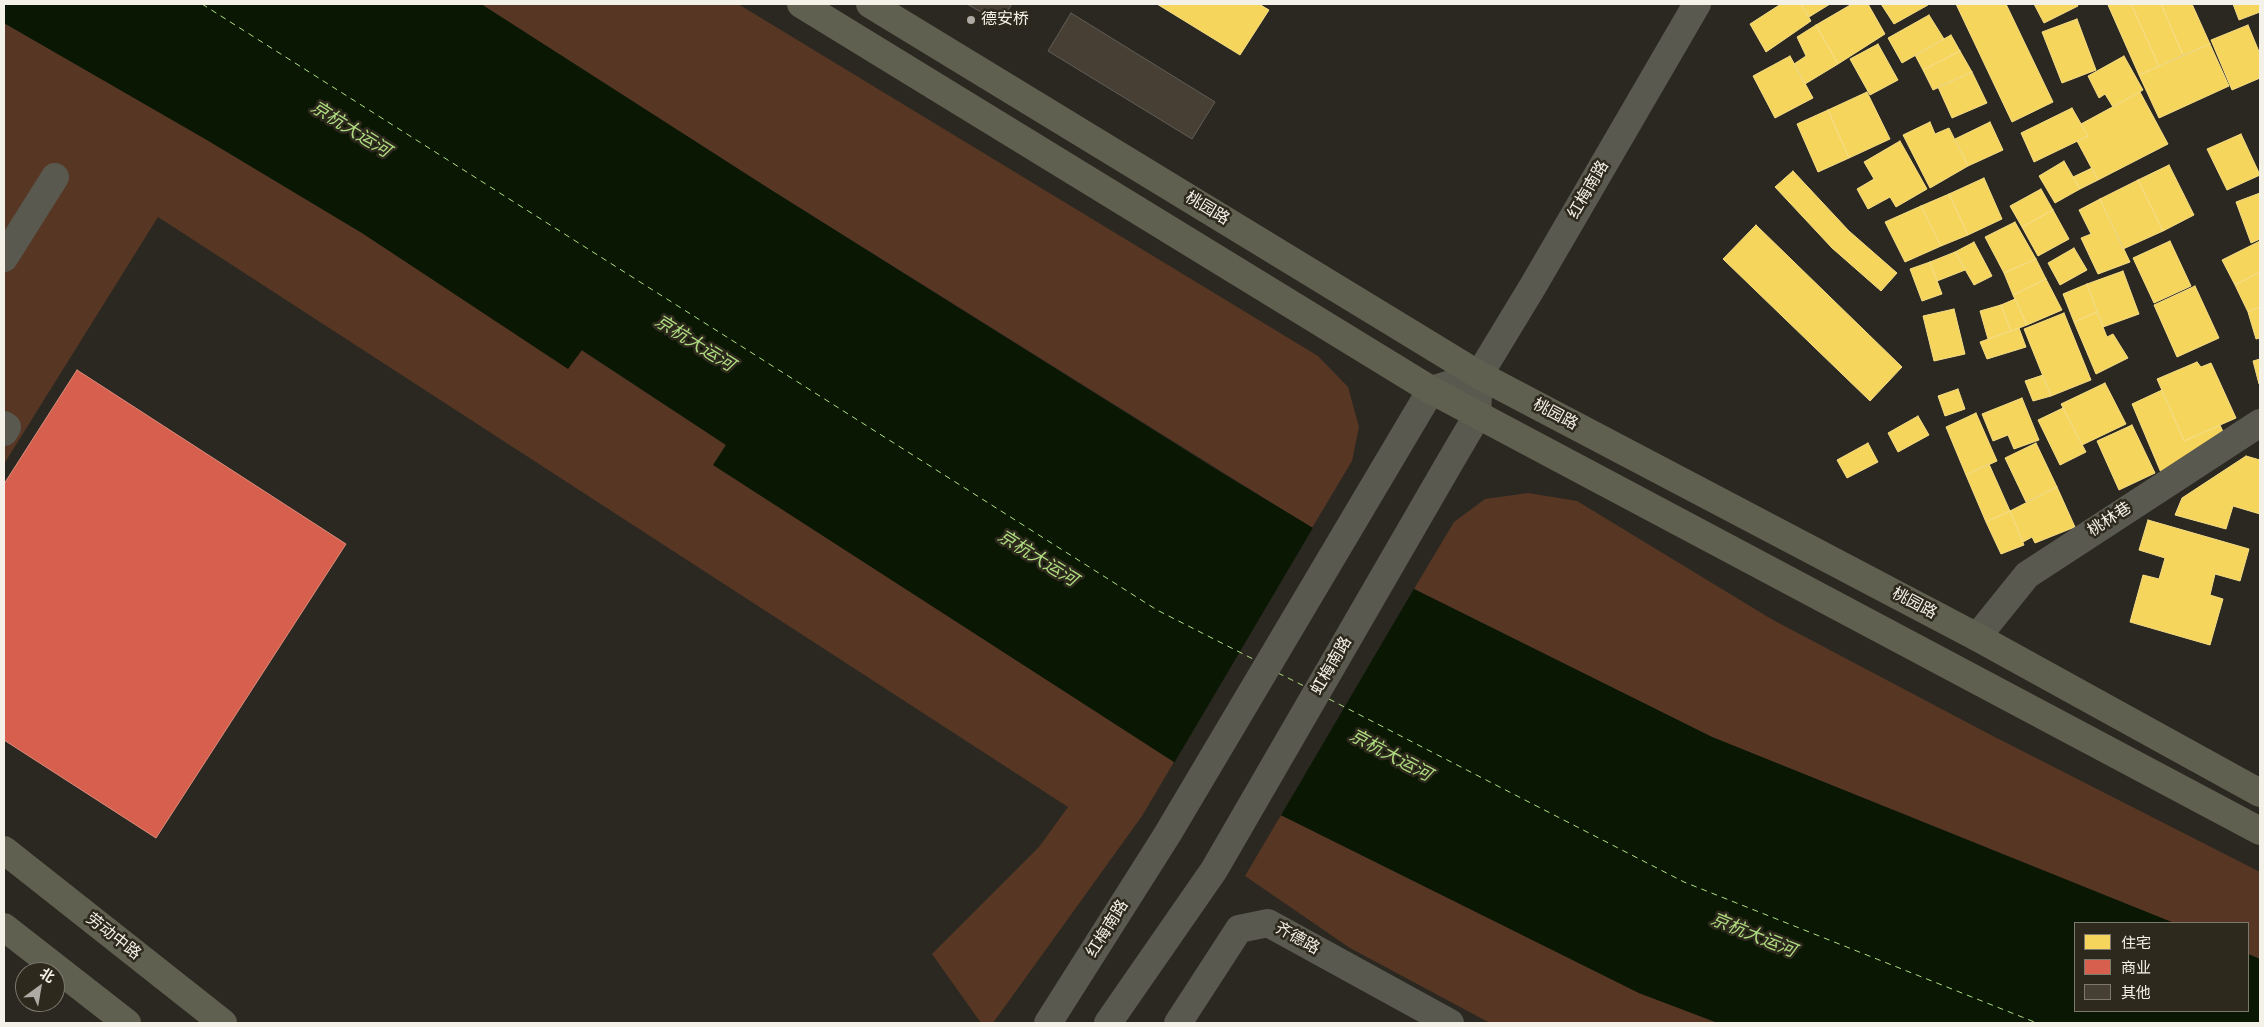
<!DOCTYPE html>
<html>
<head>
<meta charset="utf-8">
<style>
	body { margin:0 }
	#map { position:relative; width:2264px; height:1027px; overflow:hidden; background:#2a2821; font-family:"Roboto Condensed","Noto Sans SC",sans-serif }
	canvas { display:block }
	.frame { position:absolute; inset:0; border:5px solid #f4f1e9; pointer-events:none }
	.legend { position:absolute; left:2074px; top:922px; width:175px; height:90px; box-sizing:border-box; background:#2e291d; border:1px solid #7d796f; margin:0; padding:6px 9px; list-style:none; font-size:15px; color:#f4f1e9 }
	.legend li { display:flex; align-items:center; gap:10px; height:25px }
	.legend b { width:25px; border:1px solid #7d796f }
	.north { position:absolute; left:15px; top:962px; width:50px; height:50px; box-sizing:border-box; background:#2e291d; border:1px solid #7d796f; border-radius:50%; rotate:32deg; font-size:14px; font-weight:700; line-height:20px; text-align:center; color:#f4f1e9 }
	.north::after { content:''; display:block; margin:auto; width:18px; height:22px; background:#adaba3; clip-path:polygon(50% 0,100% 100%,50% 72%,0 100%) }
</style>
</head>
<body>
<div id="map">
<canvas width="2264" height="1027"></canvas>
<div class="frame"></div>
<ul class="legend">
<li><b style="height:14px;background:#f6d55c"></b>住宅</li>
<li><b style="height:14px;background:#d6604d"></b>商业</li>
<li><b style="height:14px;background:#473f33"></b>其他</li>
</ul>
<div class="north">北</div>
</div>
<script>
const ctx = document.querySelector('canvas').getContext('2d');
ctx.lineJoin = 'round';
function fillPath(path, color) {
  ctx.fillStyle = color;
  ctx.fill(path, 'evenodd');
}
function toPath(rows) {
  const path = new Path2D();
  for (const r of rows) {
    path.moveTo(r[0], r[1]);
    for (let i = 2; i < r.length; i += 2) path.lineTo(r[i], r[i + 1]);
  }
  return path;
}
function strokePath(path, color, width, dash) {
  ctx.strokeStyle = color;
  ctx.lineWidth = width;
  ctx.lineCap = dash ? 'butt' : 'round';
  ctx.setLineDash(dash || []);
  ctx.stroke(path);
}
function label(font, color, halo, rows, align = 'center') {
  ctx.font = font + ' "Roboto Condensed","Noto Sans SC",sans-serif';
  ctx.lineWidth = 5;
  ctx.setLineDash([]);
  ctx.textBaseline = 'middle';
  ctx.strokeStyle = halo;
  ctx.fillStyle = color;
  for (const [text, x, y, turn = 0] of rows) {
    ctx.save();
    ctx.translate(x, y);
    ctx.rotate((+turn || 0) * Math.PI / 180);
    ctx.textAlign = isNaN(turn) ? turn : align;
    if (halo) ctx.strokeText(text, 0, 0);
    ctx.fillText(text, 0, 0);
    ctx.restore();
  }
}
const green = toPath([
	[481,4,738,4,1318,356,1348,387,1359,427,1352,461,1312,528,768,188],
	[4,23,207,140,362,233,568,368,581,350,726,445,714,465,1174,762,1142,816,993,1023,981,1023,932,954,1039,847,1068,807,158,217,4,464],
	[1528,493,1577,501,1773,620,1989,734,2260,872,2260,959,2248,954,2248,923,2174,923,1712,737,1414,589,1454,522,1485,499],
	[1281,815,1639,993,1718,1023,1490,1023,1350,948,1245,876]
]);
const water = toPath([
	[4,4,481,4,768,188,1222,473,1414,589,1712,737,2174,923,2075,923,2075,1011,2248,1011,2248,954,2260,959,2260,1023,1718,1023,1639,993,1174,762,713,465,726,445,582,350,568,369,362,233,207,140,4,23]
]);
const pier = toPath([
	[1314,526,1415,587,1280,817,1173,765]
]);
const homes = toPath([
	[1157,4,1259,4,1269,10,1240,55,1157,4],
	[1781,4,1801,4,1811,21,1766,52,1750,24,1781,4],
	[1801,4,1830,4,1809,17,1801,4],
	[1852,4,1868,4,1885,34,1838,64,1816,25,1852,4],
	[1881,4,1928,4,1928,5,1894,24,1881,4],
	[1956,4,2006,4,2053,102,2012,122,1956,4],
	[2034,4,2077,4,2078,6,2044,23,2034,4],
	[2112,4,2131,4,2159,66,2139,75,2108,5,2112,4],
	[2131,4,2161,4,2183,55,2159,66,2131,4],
	[2161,4,2192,4,2210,44,2183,55,2161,4],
	[2233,4,2260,4,2260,12,2239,20,2233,4],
	[1929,15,1944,39,1902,63,1888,38,1929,15],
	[2077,19,2096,70,2062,83,2042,32,2077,19],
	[1816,25,1838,64,1805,84,1794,64,1806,56,1797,37,1816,25],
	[2248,25,2260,54,2260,78,2232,90,2211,40,2248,25],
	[1951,35,1960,51,1923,70,1915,55,1951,35],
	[1878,44,1898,80,1870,95,1850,59,1878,44],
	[2210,44,2229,86,2159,118,2139,75,2210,44],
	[1960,51,1972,72,1933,90,1923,70,1960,51],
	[1790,56,1813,98,1775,118,1753,76,1790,56],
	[2124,56,2143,90,2113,107,2105,94,2099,98,2088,76,2124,56],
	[1972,72,1987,103,1952,118,1938,87,1972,72],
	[1867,92,1890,139,1849,158,1828,110,1867,92],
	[2140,92,2168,144,2098,180,2077,141,2088,136,2081,124,2140,92],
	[2072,108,2088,136,2034,162,2021,133,2072,108],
	[1828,110,1849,158,1818,172,1797,124,1828,110],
	[1930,122,1935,134,1949,128,1968,166,1930,188,1903,135,1930,122],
	[1990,122,2003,150,1968,166,1955,139,1990,122],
	[2241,134,2260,175,2227,190,2207,149,2241,134],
	[1900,141,1927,189,1896,207,1890,197,1868,209,1857,189,1874,179,1864,162,1900,141],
	[2064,161,2080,189,2055,203,2039,176,2064,161],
	[2169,165,2194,215,2163,231,2138,180,2169,165],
	[2092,168,2098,180,2080,189,2073,177,2092,168],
	[1793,171,1849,231,1897,273,1881,291,1832,248,1775,187,1793,171],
	[1984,178,2002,219,1968,235,1949,194,1984,178],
	[2138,180,2163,231,2123,249,2100,199,2138,180],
	[2041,189,2053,210,2022,227,2010,206,2041,189],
	[2260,193,2260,239,2251,243,2236,202,2260,193],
	[1949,194,1968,235,1941,246,1921,206,1949,194],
	[2100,199,2130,262,2098,274,2081,238,2091,234,2079,210,2100,199],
	[1921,206,1941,246,1905,262,1885,222,1921,206],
	[2053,210,2069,239,2038,256,2022,227,2053,210],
	[2015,222,2036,259,2004,273,1985,237,2015,222],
	[1756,225,1902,367,1870,401,1723,259,1756,225],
	[2170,241,2191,286,2154,303,2133,258,2170,241],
	[2260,241,2260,272,2235,285,2222,260,2260,241],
	[1974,242,1992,276,1974,285,1955,252,1974,242],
	[2074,248,2087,270,2060,285,2048,263,2074,248],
	[1955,252,1965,270,1937,281,1930,262,1955,252],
	[2036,259,2046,279,2013,295,2004,273,2036,259],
	[1930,262,1942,294,1922,301,1910,269,1930,262],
	[2123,271,2139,314,2103,327,2087,284,2123,271],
	[2260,272,2260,307,2248,312,2235,285,2260,272],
	[2046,279,2062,310,2027,325,2013,295,2046,279],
	[2087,284,2097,312,2074,322,2063,294,2087,284],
	[2195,286,2219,338,2177,357,2154,305,2195,286],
	[2015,299,2027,325,2011,331,2001,305,2015,299],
	[2001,305,2011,331,1988,339,1980,311,2001,305],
	[2260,307,2260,338,2256,339,2248,312,2260,307],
	[1954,309,1965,354,1934,361,1923,316,1954,309],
	[2097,312,2107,337,2113,334,2128,358,2096,374,2074,322,2097,312],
	[2064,313,2091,380,2051,396,2024,329,2064,313],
	[2019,328,2026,347,1987,359,1980,342,2019,328],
	[2260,359,2260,383,2259,384,2253,361,2260,359],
	[2197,362,2201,367,2211,363,2236,418,2184,441,2157,379,2197,362],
	[2043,375,2051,396,2033,401,2025,381,2043,375],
	[2105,383,2126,424,2082,445,2061,404,2105,383],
	[1958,389,1965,409,1945,416,1938,396,1958,389],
	[2162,390,2184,441,2220,425,2224,434,2162,475,2132,404,2162,390],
	[2022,398,2039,440,2014,449,2008,435,1993,441,1982,414,2022,398],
	[2063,408,2086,452,2060,465,2038,420,2063,408],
	[1976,413,1997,461,1966,475,1946,427,1976,413],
	[1918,416,1929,435,1898,452,1888,433,1918,416],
	[2132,425,2155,473,2119,490,2097,441,2132,425],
	[1868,443,1878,462,1847,478,1837,460,1868,443],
	[2036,443,2057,487,2026,502,2005,458,2036,443],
	[2246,456,2260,460,2260,514,2233,506,2226,529,2175,515,2182,498,2246,456],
	[1989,464,2010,511,1986,522,1966,475,1989,464],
	[2057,487,2075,527,2035,543,2032,537,2023,542,2010,511,2057,487],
	[2010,511,2024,545,2001,554,1986,522,2010,511],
	[2148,520,2249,549,2240,581,2215,574,2210,595,2223,599,2210,645,2130,622,2143,575,2159,579,2165,558,2139,550,2148,520]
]);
const shops = toPath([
	[77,370,346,544,156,838,4,740,4,484,77,370]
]);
const ferry = toPath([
	[202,4,1157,610,1255,660],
	[1278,673,1306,687],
	[1329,699,1684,882,2037,1023]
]);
const building = toPath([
	[967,4,1012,4,1000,23,967,4],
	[1071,13,1215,102,1192,139,1048,51,1071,13]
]);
const minor = toPath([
	[4,258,55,177],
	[4,425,7,427,4,432],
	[1977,637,2027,575,2260,423],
	[1048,1023,1167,835,1431,390,1479,375],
	[1108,1023,1214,870,1450,462,1477,416,1479,375,1533,286,1697,4],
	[1178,1023,1239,929,1268,923,1450,1023]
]);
const major = toPath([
	[801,4,1431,390,2260,831],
	[870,4,1479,375,1977,637,2260,793],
	[4,850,223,1023],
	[4,927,127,1023]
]);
const markers = [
	[971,20,5,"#adaba3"]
];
const poiNames = [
	["德安桥",981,20]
];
const streetNames = [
	["红梅南路",1589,190,-60],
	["桃园路",1207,209,31],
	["桃园路",1555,415,28],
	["桃林巷",2110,520,-33],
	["桃园路",1914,604,28],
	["虹梅南路",1332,666,-60],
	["红梅南路",1108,929,-58],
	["劳动中路",113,937,38],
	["齐德路",1297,939,29]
];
const waterNames = [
	["京杭大运河",350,130,32],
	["京杭大运河",694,344,32],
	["京杭大运河",1037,559,32],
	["京杭大运河",1390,756,28],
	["京杭大运河",1753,936,22]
];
fillPath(green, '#573724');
fillPath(water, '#0a1703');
fillPath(pier, '#2a2821');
fillPath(homes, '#f6d55c');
strokePath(homes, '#f5dd86', 1);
fillPath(shops, '#d6604d');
strokePath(shops, '#df8c7c', 1);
strokePath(ferry, '#afdd80', 1, [6, 5]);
fillPath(building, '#473f33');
strokePath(building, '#605d58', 1);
strokePath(minor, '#59594f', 28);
strokePath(major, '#606051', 28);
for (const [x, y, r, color] of markers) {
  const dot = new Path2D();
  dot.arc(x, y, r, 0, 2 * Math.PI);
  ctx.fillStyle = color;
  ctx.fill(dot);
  strokePath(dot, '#2e291d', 2);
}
label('16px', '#f4f1e9', '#2e291d', poiNames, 'left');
label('16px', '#f4f1e9', '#2e291d', streetNames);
label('italic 18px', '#afdd80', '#2e291d', waterNames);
</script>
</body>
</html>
